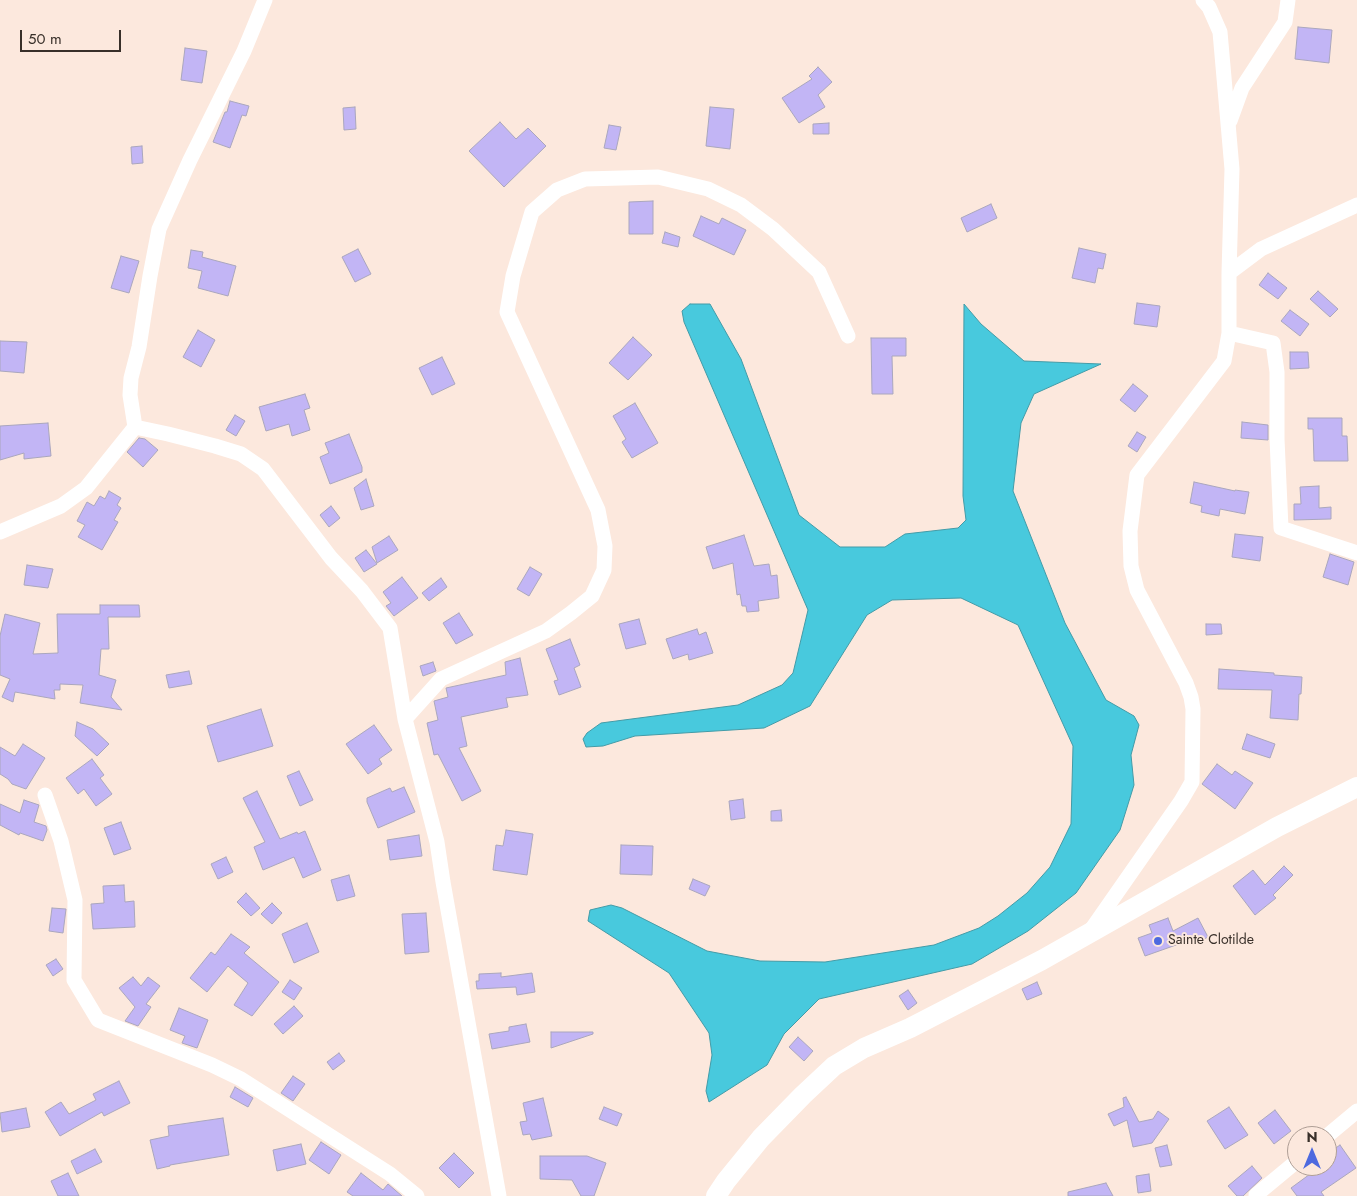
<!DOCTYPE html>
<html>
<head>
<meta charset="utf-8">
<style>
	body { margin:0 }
	#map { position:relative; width:1357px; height:1196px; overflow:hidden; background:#fce8dd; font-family:Jost,sans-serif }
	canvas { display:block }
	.north { position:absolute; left:1287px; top:1126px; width:50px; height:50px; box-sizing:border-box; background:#fce8dd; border:1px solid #ae9e95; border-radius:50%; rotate:0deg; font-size:14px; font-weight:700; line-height:20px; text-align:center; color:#382f29 }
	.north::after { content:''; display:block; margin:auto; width:18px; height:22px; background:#4e6adf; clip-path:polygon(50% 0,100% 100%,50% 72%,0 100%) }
	.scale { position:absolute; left:20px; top:30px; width:101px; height:22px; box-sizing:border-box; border:2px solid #382f29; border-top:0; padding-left:6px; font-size:15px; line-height:18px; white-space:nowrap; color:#382f29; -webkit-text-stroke:4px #fce8dd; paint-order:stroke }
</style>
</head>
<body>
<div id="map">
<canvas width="1357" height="1196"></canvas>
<div class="north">N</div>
<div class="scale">50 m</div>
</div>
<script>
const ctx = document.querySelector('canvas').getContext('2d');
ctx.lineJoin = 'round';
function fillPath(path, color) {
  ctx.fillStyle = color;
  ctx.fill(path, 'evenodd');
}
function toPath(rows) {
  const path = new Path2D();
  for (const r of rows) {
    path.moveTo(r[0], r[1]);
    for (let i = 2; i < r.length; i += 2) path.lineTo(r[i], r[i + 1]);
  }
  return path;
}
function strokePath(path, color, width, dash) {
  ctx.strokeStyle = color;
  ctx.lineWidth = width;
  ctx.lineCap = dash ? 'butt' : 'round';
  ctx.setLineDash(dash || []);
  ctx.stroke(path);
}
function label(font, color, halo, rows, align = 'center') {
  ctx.font = font + ' Jost,sans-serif';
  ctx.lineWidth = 4;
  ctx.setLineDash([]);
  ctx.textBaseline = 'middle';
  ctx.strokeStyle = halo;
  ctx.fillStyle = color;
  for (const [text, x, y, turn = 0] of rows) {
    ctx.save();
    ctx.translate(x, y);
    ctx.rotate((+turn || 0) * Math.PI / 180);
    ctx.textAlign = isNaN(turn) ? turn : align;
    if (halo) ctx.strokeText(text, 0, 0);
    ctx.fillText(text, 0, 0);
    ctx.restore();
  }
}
const water = toPath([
	[690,304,710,304,741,359,799,515,840,547,885,547,905,534,958,528,966,520,963,496,964,304,981,324,1024,361,1101,364,1034,394,1021,423,1013,491,1065,623,1106,700,1134,716,1139,725,1131,755,1134,785,1120,830,1076,893,1028,931,972,964,819,999,784,1034,767,1065,709,1102,706,1091,712,1055,709,1033,669,973,588,921,590,910,611,905,622,908,707,951,760,961,825,962,934,945,979,928,998,916,1027,893,1050,867,1071,824,1073,746,1018,625,961,598,892,600,867,615,810,706,764,728,635,736,603,746,586,747,583,739,587,733,601,723,738,705,782,685,793,673,808,610,684,322,682,311,690,304]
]);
const building = toPath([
	[1298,27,1332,30,1329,63,1295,59,1298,27],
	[185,48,207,51,202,83,181,80,185,48],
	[818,67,832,82,818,95,825,107,799,123,782,98,812,79,809,76,818,67],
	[230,101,249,106,246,116,242,115,230,148,213,142,225,112,227,112,230,101],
	[355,107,356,129,344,130,343,108,355,107],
	[710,107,734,109,730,149,706,146,710,107],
	[500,122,516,139,528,128,546,146,504,187,469,151,500,122],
	[829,123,829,134,813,134,813,124,829,123],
	[609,125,621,127,616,150,604,148,609,125],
	[142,146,143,163,132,164,131,147,142,146],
	[653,201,653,234,629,234,629,202,653,201],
	[991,204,997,218,967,232,961,218,991,204],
	[701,216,719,224,722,218,746,230,734,255,693,236,701,216],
	[665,232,680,237,678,247,662,243,665,232],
	[1079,248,1106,254,1103,269,1098,268,1095,283,1072,278,1079,248],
	[358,249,371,274,355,282,342,257,358,249],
	[191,250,203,252,202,257,236,266,228,296,198,288,202,271,188,268,191,250],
	[121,256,139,261,129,293,111,288,121,256],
	[1268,273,1287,288,1278,299,1259,285,1268,273],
	[1318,291,1338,309,1330,317,1310,299,1318,291],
	[1137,303,1160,306,1157,327,1134,324,1137,303],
	[1290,310,1309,324,1300,336,1281,321,1290,310],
	[198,330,215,340,201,367,183,357,198,330],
	[633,337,652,355,628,380,609,363,633,337],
	[871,338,906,338,906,356,892,356,893,394,872,394,871,338],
	[0,341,27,342,24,373,0,371,0,341],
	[1290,352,1308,352,1309,368,1290,369,1290,352],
	[442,357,455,384,432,395,419,368,442,357],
	[1133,384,1148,396,1135,412,1120,400,1133,384],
	[305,394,310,408,304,410,310,430,292,436,289,424,266,431,259,407,305,394],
	[635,403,658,443,632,458,622,442,626,439,613,416,635,403],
	[235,415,245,421,236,436,226,430,235,415],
	[1308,418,1342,418,1342,436,1347,436,1348,461,1314,461,1313,429,1308,429,1308,418],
	[1242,422,1268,425,1268,440,1241,438,1242,422],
	[48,423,51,456,24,459,24,453,0,460,0,426,48,423],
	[1137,432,1146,437,1137,452,1128,446,1137,432],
	[349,434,362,467,362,472,330,484,320,457,329,453,325,443,349,434],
	[139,438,145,439,158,450,143,467,127,452,139,438],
	[366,479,374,506,361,510,354,488,366,479],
	[1194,482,1235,491,1235,490,1249,492,1245,514,1220,509,1219,516,1201,512,1202,506,1190,503,1194,482],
	[1319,486,1319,508,1331,507,1331,519,1294,520,1294,504,1301,504,1300,487,1319,486],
	[109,491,121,498,117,505,121,508,114,520,118,522,102,550,78,537,85,525,77,521,87,502,94,506,100,496,105,499,109,491],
	[331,506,340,518,329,527,320,515,331,506],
	[1235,534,1263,537,1260,561,1232,557,1235,534],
	[744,535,754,566,769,564,771,576,777,575,779,598,758,601,759,611,747,612,746,606,742,606,740,594,737,595,733,563,713,569,706,547,744,535],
	[389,536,398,550,377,563,372,547,389,536],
	[366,550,377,564,364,572,355,558,366,550],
	[1330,554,1354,562,1348,585,1323,577,1330,554],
	[27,565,53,569,48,588,24,585,27,565],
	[530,567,542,574,529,596,517,589,530,567],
	[402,577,418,598,394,616,386,606,391,603,383,592,402,577],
	[441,578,447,587,429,601,422,593,441,578],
	[100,605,139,605,140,617,108,617,109,649,101,649,99,675,116,680,111,697,122,710,80,703,83,685,60,684,60,690,54,690,55,699,15,692,13,702,2,697,10,679,0,675,0,636,5,614,40,623,33,654,58,653,57,614,100,614,100,605],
	[459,613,473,635,456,644,443,623,459,613],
	[639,619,646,644,626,649,619,624,639,619],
	[1206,624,1221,624,1222,634,1206,635,1206,624],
	[697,629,699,635,706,632,713,653,689,660,688,654,673,659,666,639,697,629],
	[570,639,580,665,574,668,581,687,559,695,554,681,558,680,546,649,570,639],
	[520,658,528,695,506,698,508,707,461,717,467,746,459,748,481,791,462,801,438,754,434,755,427,723,438,720,434,701,448,697,446,688,506,675,505,662,520,658],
	[433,662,436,671,423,676,420,666,433,662],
	[1219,669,1274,673,1274,675,1302,677,1301,694,1299,694,1298,720,1270,718,1272,690,1218,689,1219,669],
	[189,671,192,684,169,688,166,675,189,671],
	[261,709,273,746,218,762,207,726,261,709],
	[77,722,93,729,109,744,97,756,75,736,77,722],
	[374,725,392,750,379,759,382,764,368,774,346,744,374,725],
	[1247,734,1275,744,1270,758,1242,749,1247,734],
	[23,744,45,758,26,789,12,784,8,779,0,774,0,747,15,756,23,744],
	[92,759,104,775,100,778,112,794,96,806,84,789,78,794,66,778,92,759],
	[1217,764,1232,775,1235,771,1253,783,1235,809,1202,784,1217,764],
	[299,771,313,800,300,806,287,776,299,771],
	[404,787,415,812,378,828,367,802,367,798,390,788,392,792,404,787],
	[257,791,280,839,297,832,298,834,305,831,321,870,303,878,294,857,263,870,254,847,265,842,243,798,257,791],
	[743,799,745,818,731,820,729,801,743,799],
	[24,800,39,805,34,822,46,826,47,830,43,841,20,833,19,835,0,825,0,804,20,813,24,800],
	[781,810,782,821,771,821,771,811,781,810],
	[121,822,131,849,114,855,104,828,121,822],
	[506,830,533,834,527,875,493,870,496,845,503,846,506,830],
	[419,835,422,856,390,860,387,840,419,835],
	[621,845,653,846,652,875,620,874,621,845],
	[226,857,233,872,218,879,211,864,226,857],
	[1284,866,1293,875,1273,895,1276,898,1255,915,1233,886,1253,870,1265,885,1284,866],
	[349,875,355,896,337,901,331,880,349,875],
	[693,879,710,886,705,896,689,889,693,879],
	[124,885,125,902,134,901,135,927,93,929,91,904,104,903,103,886,124,885],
	[246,893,260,908,251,916,237,902,246,893],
	[272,903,282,913,272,924,261,914,272,903],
	[52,908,66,909,63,933,49,931,52,908],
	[426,913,429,952,405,954,402,914,426,913],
	[1168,918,1173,931,1198,918,1208,937,1195,944,1193,939,1145,956,1138,938,1152,933,1149,925,1168,918],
	[307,923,319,952,294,963,282,934,307,923],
	[231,934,250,947,244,953,279,982,252,1016,234,1005,248,983,228,966,207,992,190,978,211,952,215,955,231,934],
	[56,959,63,969,53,976,46,965,56,959],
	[501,973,501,977,532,973,535,992,517,995,516,987,477,989,476,981,479,981,479,974,501,973],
	[133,977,141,986,148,977,160,986,146,1004,151,1007,138,1026,125,1021,135,1007,119,988,133,977],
	[290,980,302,988,294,1000,282,992,290,980],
	[1037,982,1042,994,1027,1000,1022,989,1037,982],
	[908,990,917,1003,908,1010,899,996,908,990],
	[294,1006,303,1016,283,1034,274,1024,294,1006],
	[179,1008,208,1020,197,1048,182,1043,185,1036,170,1030,179,1008],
	[526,1024,530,1042,492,1049,489,1034,509,1031,509,1027,526,1024],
	[551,1032,593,1032,593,1034,551,1048,551,1032],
	[798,1037,813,1051,804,1061,789,1047,798,1037],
	[339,1053,345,1061,333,1070,327,1062,339,1053],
	[293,1076,305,1084,293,1101,281,1093,293,1076],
	[119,1081,130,1103,104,1116,102,1112,60,1136,45,1112,61,1102,69,1114,96,1100,93,1094,119,1081],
	[235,1087,253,1098,248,1107,230,1097,235,1087],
	[1126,1097,1139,1122,1153,1119,1158,1111,1169,1119,1152,1143,1133,1147,1127,1120,1114,1126,1108,1114,1124,1107,1123,1098,1126,1097],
	[543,1098,552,1136,532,1140,530,1134,523,1135,520,1122,527,1121,523,1103,543,1098],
	[604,1107,622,1114,617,1126,599,1119,604,1107],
	[1229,1107,1248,1135,1225,1149,1207,1121,1229,1107],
	[26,1108,30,1127,2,1132,0,1113,26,1108],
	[1275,1110,1291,1131,1274,1144,1258,1123,1275,1110],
	[223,1118,229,1155,170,1165,170,1166,157,1169,150,1140,169,1136,168,1126,223,1118],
	[321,1142,341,1155,329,1174,309,1160,321,1142],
	[301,1144,306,1164,277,1171,273,1150,301,1144],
	[1167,1145,1172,1165,1160,1167,1155,1148,1167,1145],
	[1340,1145,1356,1168,1321,1192,1324,1196,1297,1196,1291,1188,1321,1166,1327,1166,1327,1154,1340,1145],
	[95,1149,102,1162,77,1174,71,1161,95,1149],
	[454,1153,474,1173,459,1188,439,1168,454,1153],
	[540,1156,587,1156,606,1163,594,1196,581,1196,572,1180,540,1179,540,1156],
	[1252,1166,1262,1178,1243,1196,1237,1196,1228,1186,1252,1166],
	[68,1173,79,1196,58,1196,51,1181,68,1173],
	[361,1173,383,1190,388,1184,402,1196,353,1196,347,1192,361,1173],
	[1149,1174,1151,1191,1138,1193,1136,1176,1149,1174],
	[1106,1183,1113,1196,1068,1196,1068,1192,1106,1183]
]);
const street = toPath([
	[1230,121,1242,88,1285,22,1288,0],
	[1229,273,1261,249,1357,205],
	[1229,333,1273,343,1277,372,1277,439,1281,528,1357,553],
	[135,427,130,395,131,378,139,347,150,276,159,229,190,160,244,51,265,0],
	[0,532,61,506,86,488,135,427,168,434,215,446,241,454,263,469,331,558,362,591,390,628,405,719,437,842,443,882,499,1196],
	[405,719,441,679,546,631,571,613,592,596,604,570,605,546,598,510,507,312,513,276,532,212,557,190,585,179,658,177,708,189,741,205,773,229,819,272,848,336],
	[45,795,61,841,75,900,74,980,98,1020,212,1065,241,1079,390,1174,417,1196],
	[1091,930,1181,801,1192,782,1193,709,1191,697,1186,683,1137,590,1131,566,1130,531,1137,475,1224,361,1229,333,1229,273,1232,169,1220,32,1209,7,1203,0],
	[1327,1136,1357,1111],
	[1256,1195,1297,1161]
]);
const secondary = toPath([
	[716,1196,726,1181,761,1138,803,1095,834,1066,864,1048,910,1028,1042,960,1277,827,1357,787]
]);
const markers = [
	[1158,941,5,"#4e6adf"]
];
const poiNames = [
	["Sainte Clotilde",1168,941]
];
fillPath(water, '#48c9dd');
strokePath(water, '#439ba7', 1);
fillPath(building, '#c2b5f5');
strokePath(building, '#aaa6bd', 1);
strokePath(street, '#fff', 15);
strokePath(secondary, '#fff', 20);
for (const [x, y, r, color] of markers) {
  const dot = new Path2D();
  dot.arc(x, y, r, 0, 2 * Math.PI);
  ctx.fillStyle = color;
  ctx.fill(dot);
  strokePath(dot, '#fce8dd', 2);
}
label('14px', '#382f29', '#fce8dd', poiNames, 'left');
</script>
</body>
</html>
